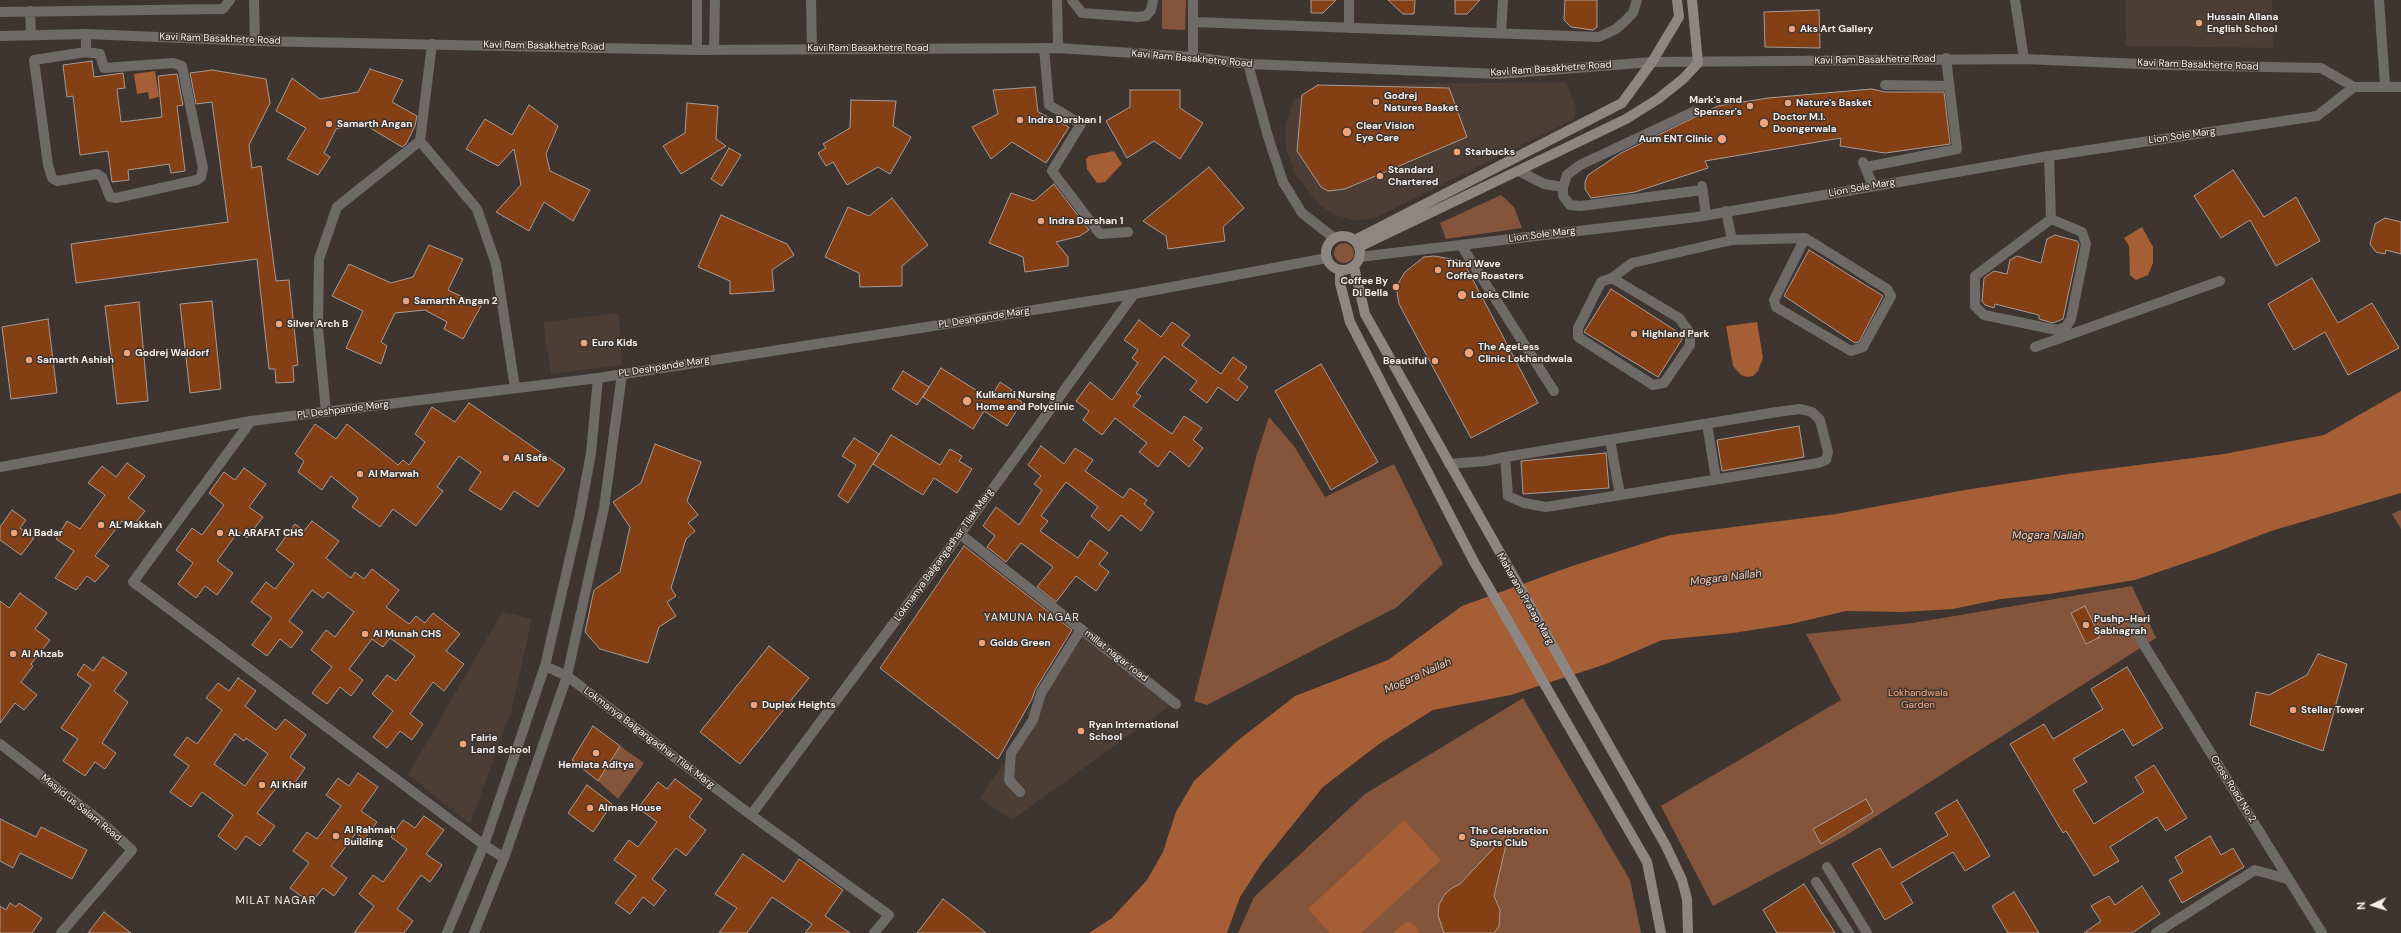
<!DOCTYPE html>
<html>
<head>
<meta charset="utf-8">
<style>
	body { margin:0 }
	#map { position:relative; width:2401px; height:933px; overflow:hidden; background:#3e3530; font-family:"DM Sans",sans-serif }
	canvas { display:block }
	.north { position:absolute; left:2353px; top:885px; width:40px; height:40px; -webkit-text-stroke:3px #3e3530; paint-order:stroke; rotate:266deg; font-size:11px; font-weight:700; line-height:16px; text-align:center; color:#f4eeeb }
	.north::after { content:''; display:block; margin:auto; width:14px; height:18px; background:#f4eeeb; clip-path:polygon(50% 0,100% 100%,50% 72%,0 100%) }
</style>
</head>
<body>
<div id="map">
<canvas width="2401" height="933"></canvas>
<div class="north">N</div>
</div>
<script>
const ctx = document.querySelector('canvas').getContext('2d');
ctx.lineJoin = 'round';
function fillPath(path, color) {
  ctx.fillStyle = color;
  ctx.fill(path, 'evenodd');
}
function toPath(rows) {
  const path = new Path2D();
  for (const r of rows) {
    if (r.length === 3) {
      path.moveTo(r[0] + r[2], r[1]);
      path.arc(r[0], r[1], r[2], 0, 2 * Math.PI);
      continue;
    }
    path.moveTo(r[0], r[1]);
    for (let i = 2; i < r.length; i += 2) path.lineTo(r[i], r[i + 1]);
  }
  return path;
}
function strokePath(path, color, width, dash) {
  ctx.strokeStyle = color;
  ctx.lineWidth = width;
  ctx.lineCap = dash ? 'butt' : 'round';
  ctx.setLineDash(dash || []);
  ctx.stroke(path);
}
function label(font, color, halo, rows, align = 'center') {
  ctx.font = font + ' "DM Sans",sans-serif';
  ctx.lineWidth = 3;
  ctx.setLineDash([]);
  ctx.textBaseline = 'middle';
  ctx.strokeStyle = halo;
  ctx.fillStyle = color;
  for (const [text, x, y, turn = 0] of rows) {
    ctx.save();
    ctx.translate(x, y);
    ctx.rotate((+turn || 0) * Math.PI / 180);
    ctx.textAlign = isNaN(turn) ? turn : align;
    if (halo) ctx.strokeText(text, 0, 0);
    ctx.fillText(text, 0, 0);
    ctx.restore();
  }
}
const built = toPath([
	[2125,0,2272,0,2273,48,2126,46],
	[1566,82,1576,108,1574,119,1373,219,1352,220,1335,215,1321,206,1296,176,1286,149,1285,125,1294,100,1321,85],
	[619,313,622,365,551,374,543,322],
	[502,612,532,619,511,712,470,824,408,775],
	[1086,634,1171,705,1012,820,980,798,1033,720,1026,713]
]);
const green = toPath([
	[1162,0,1186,0,1185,30,1162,29],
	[1501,195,1514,207,1522,228,1446,239,1440,223],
	[1344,253,10],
	[1269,417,1294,446,1325,497,1394,464,1443,564,1397,607,1207,705,1194,701,1256,457],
	[2401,510,2401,529,2392,514],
	[2132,586,2156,638,1845,836,1713,906,1661,806,1841,700,1806,634,1913,623],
	[1523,698,1630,880,1641,933,1238,933,1254,897,1365,794],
	[620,746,644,763,618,799,598,781]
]);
const water = toPath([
	[155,71,159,97,149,99,148,92,137,94,134,74],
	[1114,151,1122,164,1105,182,1097,183,1087,169,1086,159,1089,156],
	[2142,227,2153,247,2153,263,2148,275,2136,280,2130,275,2129,246,2124,238],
	[1757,322,1763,358,1758,371,1753,376,1747,377,1741,375,1733,366,1726,326],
	[2401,391,2401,493,2271,531,2214,553,2135,580,2049,594,2001,599,1953,609,1902,612,1846,611,1791,624,1733,633,1662,640,1606,664,1511,695,1433,710,1379,744,1323,787,1262,863,1240,897,1227,933,1089,933,1112,918,1147,880,1163,852,1176,812,1194,781,1236,742,1295,696,1388,660,1462,606,1572,566,1670,535,1836,514,1965,490,2068,474,2224,454,2324,435],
	[1404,820,1441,860,1361,933,1330,933,1308,909],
	[1408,922,1417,927,1419,933,1394,933,1399,927]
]);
const building = toPath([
	[1311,0,1336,0,1323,13,1311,13,1311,0],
	[1388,0,1415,0,1414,14,1403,14,1388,0],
	[1455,0,1480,0,1467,14,1455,14,1455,0],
	[1565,0,1597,0,1597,27,1593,30,1571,27,1564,20,1565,0],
	[1819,10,1820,48,1765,47,1764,12,1819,10],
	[92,61,94,77,123,73,125,88,117,89,121,122,162,117,158,76,177,74,183,105,177,106,185,171,171,173,169,164,128,170,129,180,112,182,108,151,80,155,73,96,67,97,63,65,92,61],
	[370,69,403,80,392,102,417,116,415,126,406,144,402,147,362,123,336,129,324,153,330,157,318,175,287,159,306,128,276,111,292,78,320,99,358,92,370,69],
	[212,70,266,79,270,103,249,145,252,168,261,166,276,281,289,280,298,365,293,366,294,382,276,383,275,369,269,369,257,259,76,283,71,244,228,222,212,102,196,104,190,73,212,70],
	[1318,85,1449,88,1467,137,1345,189,1328,191,1321,187,1297,151,1302,95,1318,85],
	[1035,87,1038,112,1069,127,1046,163,1012,142,991,159,972,127,998,114,993,90,1035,87],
	[1872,89,1885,92,1944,92,1950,144,1885,153,1840,146,1841,138,1705,161,1708,168,1635,192,1591,198,1585,189,1585,182,1588,175,1621,153,1718,106,1768,98,1872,89],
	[1130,90,1180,90,1180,108,1203,123,1180,159,1154,141,1127,158,1106,121,1130,107,1130,90],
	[851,100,896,101,893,126,911,137,890,174,878,167,847,185,833,162,826,166,818,153,826,148,823,144,850,128,851,100],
	[687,103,718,106,716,139,726,146,681,174,663,146,685,133,687,103],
	[529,105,558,126,546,154,550,171,590,190,573,221,544,202,529,231,496,212,521,185,514,149,498,166,466,149,485,119,512,135,529,105],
	[729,148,741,155,722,186,711,179,729,148],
	[1209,167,1244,208,1223,227,1225,241,1168,249,1166,236,1143,221,1209,167],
	[2233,170,2264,217,2296,197,2320,241,2276,266,2250,220,2221,238,2194,196,2233,170],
	[1054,184,1089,230,1080,236,1056,242,1068,257,1068,266,1025,272,1023,257,989,243,1011,193,1034,201,1054,184],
	[892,198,928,245,902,266,902,286,860,287,859,273,825,257,848,207,869,216,892,198],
	[721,215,787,244,794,255,772,270,774,291,730,294,730,281,698,267,721,215],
	[2385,218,2401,222,2401,254,2386,250,2385,254,2376,252,2370,244,2375,224,2385,218],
	[2055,235,2077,241,2079,244,2063,319,2053,323,2039,319,2039,315,1995,304,1994,308,1985,305,1982,301,1984,278,1994,271,2007,274,2010,260,2017,256,2041,263,2047,239,2055,235],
	[429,245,463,259,448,290,481,306,463,339,444,329,447,322,425,310,395,313,381,342,387,346,381,364,346,348,363,311,332,296,349,264,391,283,413,277,429,245],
	[1809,250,1883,296,1859,342,1855,343,1784,296,1809,250],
	[1424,257,1434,256,1463,261,1538,403,1471,438,1399,304,1397,292,1399,282,1405,272,1424,257],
	[2312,278,2338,323,2372,303,2399,348,2348,375,2325,332,2294,350,2268,304,2312,278],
	[1611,289,1684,336,1658,377,1584,332,1611,289],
	[212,301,221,389,190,393,180,304,212,301],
	[139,302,148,401,117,404,105,306,139,302],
	[48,319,57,393,11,399,2,327,48,319],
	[1139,320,1161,337,1172,322,1190,335,1182,345,1221,374,1233,357,1247,367,1238,379,1248,387,1237,401,1218,387,1207,403,1190,390,1197,381,1164,356,1136,393,1141,396,1133,406,1172,434,1184,416,1202,428,1193,440,1203,448,1189,467,1170,451,1158,467,1139,452,1147,443,1115,418,1102,435,1083,420,1089,411,1076,401,1090,382,1112,400,1138,363,1132,358,1138,350,1124,340,1139,320],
	[1321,364,1378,462,1331,490,1275,391,1321,364],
	[941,368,990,399,1000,382,1012,390,1009,394,1022,402,1007,426,984,411,973,429,923,397,941,368],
	[903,371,929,387,917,405,892,389,903,371],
	[469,403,565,469,538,507,514,491,501,510,469,490,481,472,459,456,437,487,443,491,416,526,393,509,380,527,352,507,358,498,331,476,322,490,298,472,304,461,295,454,315,424,336,439,347,424,398,465,403,460,409,465,425,442,415,434,432,407,455,422,469,403],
	[1799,426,1804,457,1722,471,1717,440,1799,426],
	[891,435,940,465,950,449,962,456,959,461,972,469,957,493,934,478,923,495,873,464,891,435],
	[854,438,879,454,848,503,838,496,856,465,842,456,854,438],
	[655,444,701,462,687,501,698,515,688,523,695,531,686,539,671,588,676,596,667,602,676,616,659,627,648,663,600,649,585,632,594,590,620,572,630,527,613,502,641,483,655,444],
	[1041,446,1064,464,1075,448,1093,460,1085,471,1123,498,1130,488,1147,500,1144,504,1154,512,1141,531,1121,515,1109,531,1091,516,1098,507,1066,482,1041,516,1048,521,1040,531,1078,558,1090,540,1108,553,1099,564,1109,572,1096,591,1076,576,1056,602,1037,587,1053,567,1021,543,1006,562,987,547,995,536,983,526,996,507,1019,525,1042,490,1034,484,1041,476,1028,465,1041,446],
	[1606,453,1609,488,1523,494,1521,461,1606,453],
	[127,463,145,476,128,498,145,511,131,528,122,521,95,556,109,566,95,582,87,576,76,590,55,578,74,551,56,539,67,521,80,529,105,495,88,483,102,466,116,477,127,463],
	[244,468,266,484,249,507,263,517,247,538,238,532,217,561,233,573,217,595,205,586,196,598,178,584,193,563,176,550,192,528,202,535,224,505,209,493,224,472,235,480,244,468],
	[12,510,26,520,20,528,34,538,21,555,0,540,0,527,12,510],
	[312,521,339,541,326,558,351,578,355,572,364,579,372,569,399,590,386,607,409,624,416,616,425,623,433,613,460,634,446,651,464,664,444,691,433,682,410,714,423,724,412,740,400,731,387,748,373,737,393,711,372,694,387,675,396,681,415,656,390,638,383,647,372,639,349,669,363,680,351,696,340,687,327,704,312,693,332,667,311,650,326,630,335,637,354,612,328,592,323,598,312,590,289,621,303,632,291,648,280,639,267,656,252,645,272,618,251,602,266,582,275,589,294,564,276,550,295,524,304,531,312,521],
	[964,546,1072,630,1035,690,1032,699,998,759,880,668,964,546],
	[20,593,47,613,35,629,50,640,31,664,33,666,21,682,37,695,24,710,15,703,0,723,0,601,9,608,20,593],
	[2085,606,2100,637,2086,644,2071,613,2085,606],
	[769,646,809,678,740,764,700,732,769,646],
	[2318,654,2347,664,2323,751,2250,725,2256,692,2269,695,2307,675,2318,654],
	[103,657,127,673,114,691,128,702,102,743,116,753,105,769,95,762,85,776,63,761,78,739,61,728,91,685,77,675,84,664,93,671,103,657],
	[2127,667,2163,728,2133,746,2123,729,2073,759,2087,782,2073,790,2094,824,2144,792,2135,777,2154,765,2187,818,2166,831,2157,817,2110,847,2119,861,2094,876,2066,831,2063,833,2010,744,2044,724,2053,739,2103,709,2091,689,2127,667],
	[238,678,256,691,245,706,276,730,285,719,306,735,290,757,305,768,290,790,280,783,257,813,275,826,260,846,246,836,236,850,218,836,233,815,202,792,191,807,170,792,189,766,174,755,187,737,197,744,222,710,206,698,218,683,229,691,238,678],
	[235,734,244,741,246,738,268,754,245,786,214,764,235,734],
	[593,726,620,746,598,781,572,760,593,726],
	[358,773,378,787,361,811,377,822,364,839,356,833,331,866,347,878,334,896,323,888,311,903,290,888,309,863,293,851,307,832,317,839,341,806,326,795,338,778,349,786,358,773],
	[675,779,702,799,689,817,706,830,686,856,676,848,652,879,666,890,654,906,643,897,630,914,615,903,636,876,614,860,629,840,638,847,657,822,638,808,658,782,667,789,675,779],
	[587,785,612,804,593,832,568,813,587,785],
	[1866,799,1873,812,1821,844,1813,829,1866,799],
	[1957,800,1990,856,1965,871,1953,852,1901,883,1913,903,1885,920,1852,864,1880,848,1892,868,1948,835,1935,813,1957,800],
	[424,816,444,830,426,854,442,865,430,882,421,875,397,909,413,921,404,933,354,933,374,906,359,894,373,875,383,882,407,849,391,837,403,820,415,828,424,816],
	[0,819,36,837,41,827,87,850,72,879,20,853,13,868,0,861,0,819],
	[1509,832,1494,896,1500,910,1499,926,1494,933,1444,933,1438,915,1439,905,1444,895,1452,888,1460,884,1509,832],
	[2210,836,2221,855,2233,848,2244,867,2182,903,2169,880,2183,872,2175,857,2210,836],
	[743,854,784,882,799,859,843,890,825,916,850,933,805,933,812,924,772,897,747,933,719,933,737,908,715,894,743,854],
	[1804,884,1835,933,1777,933,1763,910,1804,884],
	[2142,886,2160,914,2132,933,2084,933,2101,921,2091,906,2109,896,2115,905,2142,886],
	[2014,892,2039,933,2008,933,1992,906,2014,892],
	[943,899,968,918,986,933,917,933,943,899],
	[10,903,16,907,19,903,42,918,32,933,0,933,0,906,6,910,10,903],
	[104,912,131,933,88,933,104,912]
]);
const service = toPath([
	[811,0,812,48],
	[1885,85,1949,86],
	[1695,111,1580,165,1567,175,1563,187,1563,196,1570,205,1581,206,1702,190],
	[420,141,477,209,496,264,515,388],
	[1863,162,1873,186],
	[1866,167,1957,149,1946,58],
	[1519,171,1544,184,1563,187],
	[1702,186,1706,215],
	[326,412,318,328,319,259,337,207,420,141,432,44],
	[251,421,133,582,484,845,504,858],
	[2134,625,2144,645],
	[0,744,99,820,132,850,61,933],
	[1020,792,1009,780,1011,753,1033,720,1041,693,1081,629],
	[1816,882,1849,933],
	[2156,933,2255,870,2287,879]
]);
const minor = toPath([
	[254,0,255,41],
	[1057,0,1058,48],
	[1072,0,1082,13,1138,17,1146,16,1151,10,1153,0],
	[2015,0,2024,59],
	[2379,0,2385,85],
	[30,11,31,35],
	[0,12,223,9,230,0],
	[1193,22,1599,37,1616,29,1624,22,1633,13,1637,0],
	[1349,28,1349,0],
	[1501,33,1503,0],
	[86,34,86,52],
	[1044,48,1049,105,1081,124,1052,171,1100,234,1128,232],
	[86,52,100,54,104,68,173,63,182,66,203,168,201,177,197,180,116,198,110,197,102,177,97,174,57,181,52,178,48,165,34,60,86,52],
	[1193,57,1193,0],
	[2049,156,2051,219],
	[1726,211,1732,240,1805,238,1887,289,1891,296,1863,347,1851,351,1776,307,1774,300,1805,238],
	[2051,219,2082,232,2086,244,2071,319,2066,327,2057,330,1984,315,1975,306,1975,276,2051,219],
	[1461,245,1554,391],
	[1612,278,1679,318,1690,333,1690,345,1664,383,1653,385,1578,337,1578,328,1601,282,1612,278,1632,263,1732,240],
	[2035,347,2220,281],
	[1707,424,1716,479],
	[1610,440,1620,495],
	[1449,464,1486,461,1505,457,1777,412,1800,409,1812,412,1820,420,1828,452,1826,460,1818,463,1546,507,1524,503,1508,496,1505,457],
	[960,534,1176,704],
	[2144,645,2322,933],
	[545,666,567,676,751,815,889,915,874,933],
	[751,815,960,534,1134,294],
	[1827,867,1867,933],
	[447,933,484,845,545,666,579,518,591,453,598,378],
	[474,933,504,858,567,676,604,508,622,374]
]);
const tertiary = toPath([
	[0,36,86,34,255,41,697,50,1058,48,1193,57,1248,64,1500,74,1652,62,2024,59,2165,65,2321,68,2354,87],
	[714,49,715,0],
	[697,50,697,0],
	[1248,64,1269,140,1283,182,1302,213,1334,238],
	[2354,87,2401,87],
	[1359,257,1697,217,2049,156,2317,116,2354,87],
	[0,467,251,421,598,378,946,324,1134,294,1327,258]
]);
const secondary = toPath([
	[1343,253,17],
	[1355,240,1622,103,1652,62,1679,17,1677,0],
	[1359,247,1626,119,1658,99,1683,79,1698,63,1692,0],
	[1354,267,1365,314,1666,846,1682,880,1687,899,1688,933],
	[1340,270,1340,283,1350,322,1473,560,1647,862,1661,933]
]);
const markers = [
	[2199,23,4,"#f0a279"],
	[1792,29,4,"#f0a279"],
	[1376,102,4,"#f0a279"],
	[1788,103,4,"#f0a279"],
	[1750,106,4,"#f0a279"],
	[1020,120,4,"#f0a279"],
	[1764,123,5,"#f0a279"],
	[329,124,4,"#f0a279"],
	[1347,132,5,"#f0a279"],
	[1722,139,5,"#f0a279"],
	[1457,152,4,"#f0a279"],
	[1380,176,4,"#f0a279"],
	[1041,221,4,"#f0a279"],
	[1438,270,4,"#f0a279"],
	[1396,287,4,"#f0a279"],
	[1462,295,5,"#f0a279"],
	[406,301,4,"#f0a279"],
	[279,324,4,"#f0a279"],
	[1634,334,4,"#f0a279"],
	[584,343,4,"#f0a279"],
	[127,353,4,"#f0a279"],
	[1469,353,5,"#f0a279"],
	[29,360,4,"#f0a279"],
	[1435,361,4,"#f0a279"],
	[967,401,5,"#f0a279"],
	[506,458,4,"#f0a279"],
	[360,474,4,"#f0a279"],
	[101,525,4,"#f0a279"],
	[14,533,4,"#f0a279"],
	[220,533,4,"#f0a279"],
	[2086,625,4,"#f0a279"],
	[365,634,4,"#f0a279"],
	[982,643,4,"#f0a279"],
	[13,654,4,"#f0a279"],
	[754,705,4,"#f0a279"],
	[2293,710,4,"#f0a279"],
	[1081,731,4,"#f0a279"],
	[463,744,4,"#f0a279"],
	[596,753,4,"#f0a279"],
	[262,785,4,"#f0a279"],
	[590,808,4,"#f0a279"],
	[336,836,4,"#f0a279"],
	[1462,837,4,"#f0a279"]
];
const poiNames = [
	["Hussain Allana",2207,17],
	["English School",2207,29],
	["Aks Art Gallery",1800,29],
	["Godrej",1384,96],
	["Natures Basket",1384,108],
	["Mark's and",1742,100,"right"],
	["Spencer's",1742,112,"right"],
	["Nature's Basket",1796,103],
	["Doctor M.I.",1773,117],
	["Doongerwala",1773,129],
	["Indra Darshan I",1028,120],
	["Samarth Angan",337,124],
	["Clear Vision",1356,126],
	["Eye Care",1356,138],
	["Aum ENT Clinic",1713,139,"right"],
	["Starbucks",1465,152],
	["Standard",1388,170],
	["Chartered",1388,182],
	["Indra Darshan 1",1049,221],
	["Third Wave",1446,264],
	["Coffee Roasters",1446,276],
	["Coffee By",1388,281,"right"],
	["Di Bella",1388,293,"right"],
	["Looks Clinic",1471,295],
	["Samarth Angan 2",414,301],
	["Silver Arch B",287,324],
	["Highland Park",1642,334],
	["Euro Kids",592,343],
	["The AgeLess",1478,347],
	["Clinic Lokhandwala",1478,359],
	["Godrej Waldorf",135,353],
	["Samarth Ashish",37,360],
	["Beautiful",1427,361,"right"],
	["Kulkarni Nursing",976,395],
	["Home and Polyclinic",976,407],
	["Al Safa",514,458],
	["Al Marwah",368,474],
	["AL Makkah",109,525],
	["Al Badar",22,533],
	["AL ARAFAT CHS",228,533],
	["Pushp-Hari",2094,619],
	["Sabhagrah",2094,631],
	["Al Munah CHS",373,634],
	["Golds Green",990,643],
	["Al Ahzab",21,654],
	["Duplex Heights",762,705],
	["Stellar Tower",2301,710],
	["Ryan International",1089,725],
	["School",1089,737],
	["Fairie",471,738],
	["Land School",471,750],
	["Hemlata Aditya",596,765,"center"],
	["Al Khaif",270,785],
	["Almas House",598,808],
	["Al Rahmah",344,830],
	["Building",344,842],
	["The Celebration",1470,831],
	["Sports Club",1470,843]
];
const streetNames = [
	["Kavi Ram Basakhetre Road",220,39,2],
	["Kavi Ram Basakhetre Road",544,46,1],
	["Kavi Ram Basakhetre Road",868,48],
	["Kavi Ram Basakhetre Road",1192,59,5],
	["Kavi Ram Basakhetre Road",1875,60,-1],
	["Kavi Ram Basakhetre Road",2198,65,2],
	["Kavi Ram Basakhetre Road",1551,69,-4],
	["Lion Sole Marg",2182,136,-8],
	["Lion Sole Marg",1862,188,-10],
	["Lion Sole Marg",1542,235,-7],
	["PL Deshpande Marg",984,318,-9],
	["PL Deshpande Marg",664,367,-9],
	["PL Deshpande Marg",343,410,-7],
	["Lokmanya Balgangadhar Tilak Marg",944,555,-54],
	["Maharana Pratap Marg",1525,599,60],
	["millat nagar road",1116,656,38],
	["Lokmanya Balgangadhar Tilak Marg",649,738,37],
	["Cross Road No 2",2233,789,58],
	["Masjid us Salam Road",81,808,39]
];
const parkNames = [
	["Lokhandwala",1918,693],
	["Garden",1918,705]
];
const waterNames = [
	["Mogara Nallah",2048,536],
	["Mogara Nallah",1726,578,-7],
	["Mogara Nallah",1418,676,-24]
];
const neighbourhoodNames = [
	["YAMUNA NAGAR",1032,618],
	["MILAT NAGAR",276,901]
];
fillPath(built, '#4c3d35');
fillPath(green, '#84553b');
fillPath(water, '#a55e35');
fillPath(building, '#844014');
strokePath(building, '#a69b96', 1);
strokePath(service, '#6e6a67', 10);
strokePath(minor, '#6e6a67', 10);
strokePath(tertiary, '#6e6a67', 10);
strokePath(secondary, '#8d8682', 10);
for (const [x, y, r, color] of markers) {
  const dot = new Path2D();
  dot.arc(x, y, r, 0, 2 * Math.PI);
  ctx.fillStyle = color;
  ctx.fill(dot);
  strokePath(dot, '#3e3530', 1.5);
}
label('bold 10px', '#f4eeeb', '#3e3530', poiNames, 'left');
label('10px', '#f4eeeb', '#3e3530', streetNames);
label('10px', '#fbab80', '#3e3530', parkNames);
label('italic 11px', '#f4cab5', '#3e3530', waterNames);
ctx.letterSpacing = '1px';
label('11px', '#f4eeeb', '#3e3530', neighbourhoodNames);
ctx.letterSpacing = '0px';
</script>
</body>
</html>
